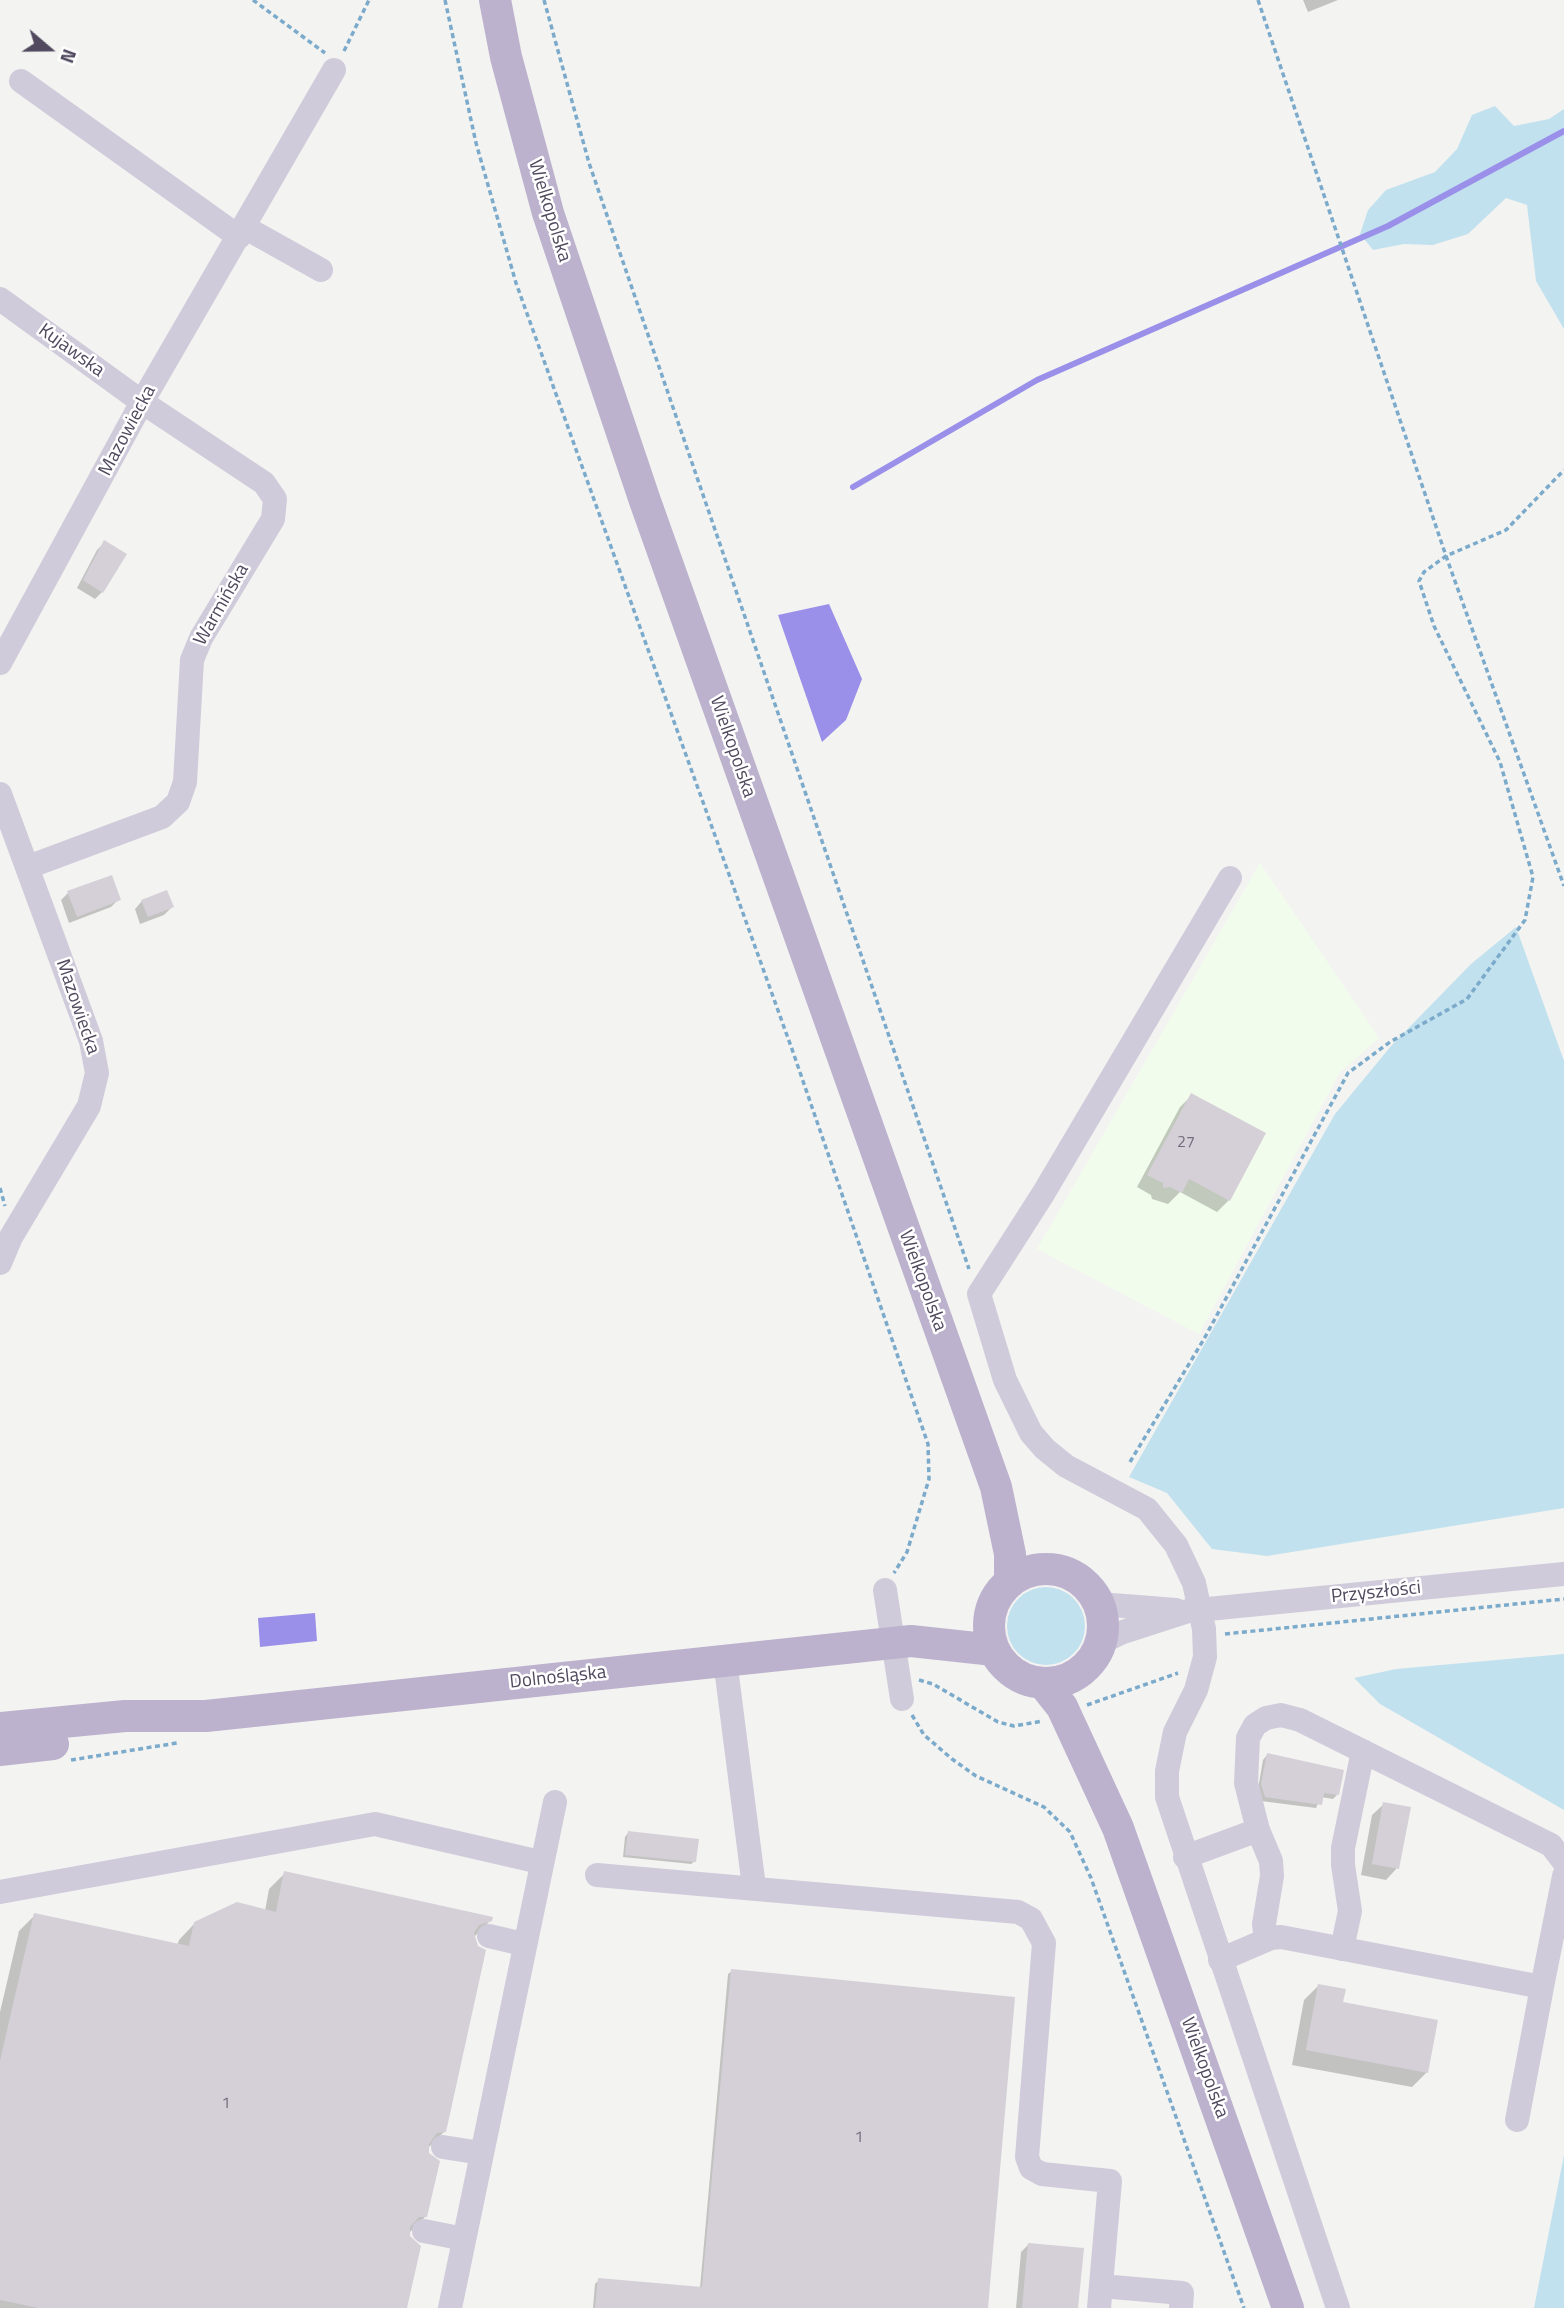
<!DOCTYPE html>
<html>
<head>
<meta charset="utf-8">
<style>
	body { margin:0 }
	#map { position:relative; width:1564px; height:2308px; overflow:hidden; background:#f3f3f1; font-family:"Titillium Web",sans-serif }
	canvas { display:block }
	.north { position:absolute; left:14px; top:14px; width:70px; height:70px; -webkit-text-stroke:5px #fff; paint-order:stroke; rotate:110deg; font-size:19px; font-weight:700; line-height:28px; text-align:center; color:#51495e }
	.north::after { content:''; display:block; margin:auto; width:24px; height:32px; background:#51495e; clip-path:polygon(50% 0,100% 100%,50% 72%,0 100%) }
</style>
</head>
<body>
<div id="map">
<canvas width="1564" height="2308"></canvas>
<div class="north">N</div>
</div>
<script>
const ctx = document.querySelector('canvas').getContext('2d');
ctx.lineJoin = 'round';
function fillPath(path, color) {
  ctx.fillStyle = color;
  ctx.fill(path, 'evenodd');
}
function toPath(rows) {
  const path = new Path2D();
  for (const r of rows) {
    if (r.length === 3) {
      path.moveTo(r[0] + r[2], r[1]);
      path.arc(r[0], r[1], r[2], 0, 2 * Math.PI);
      continue;
    }
    path.moveTo(r[0], r[1]);
    for (let i = 2; i < r.length; i += 2) path.lineTo(r[i], r[i + 1]);
  }
  return path;
}
function strokePath(path, color, width, dash) {
  ctx.strokeStyle = color;
  ctx.lineWidth = width;
  ctx.lineCap = dash ? 'butt' : 'round';
  ctx.setLineDash(dash || []);
  ctx.stroke(path);
}
function label(font, color, halo, rows, align = 'center') {
  ctx.font = font + ' "Titillium Web",sans-serif';
  ctx.lineWidth = 5;
  ctx.setLineDash([]);
  ctx.textBaseline = 'middle';
  ctx.strokeStyle = halo;
  ctx.fillStyle = color;
  for (const [text, x, y, turn = 0] of rows) {
    ctx.save();
    ctx.translate(x, y);
    ctx.rotate((+turn || 0) * Math.PI / 180);
    ctx.textAlign = isNaN(turn) ? turn : align;
    if (halo) ctx.strokeText(text, 0, 0);
    ctx.fillText(text, 0, 0);
    ctx.restore();
  }
}
const commercial = toPath([
	[1260,863,1379,1038,1340,1072,1199,1334,1037,1249]
]);
const green = toPath([
	[1495,106,1514,126,1549,119,1564,109,1564,329,1536,281,1527,205,1506,198,1468,234,1433,245,1404,244,1373,250,1360,234,1368,210,1386,190,1435,172,1457,149,1472,115],
	[1516,927,1564,1061,1564,1508,1267,1556,1212,1549,1167,1493,1129,1477,1335,1114,1391,1046,1471,964],
	[1046,1626,39],
	[1564,1654,1564,1810,1380,1704,1354,1678,1396,1669],
	[1564,2155,1564,2308,1534,2308]
]);
const water = toPath([
	[829,604,862,679,846,720,822,742,778,615],
	[315,1613,317,1641,260,1647,258,1618]
]);
const shadow = toPath([
	[1303,0,1338,0,1308,12],
	[105,542,102,592,95,599,77,588,97,550],
	[68,893,119,899,111,907,69,923,61,900],
	[142,901,172,907,164,915,140,924,135,909],
	[1192,1095,1264,1134,1229,1200,1217,1212,1180,1192,1168,1204,1152,1199,1151,1195,1137,1187,1180,1107],
	[1267,1755,1337,1795,1333,1799,1321,1797,1316,1808,1261,1801,1258,1789,1263,1760],
	[1384,1804,1397,1868,1386,1880,1361,1875,1372,1815],
	[628,1833,695,1861,691,1864,623,1857,625,1837],
	[285,1873,490,1921,474,1937,444,2132,427,2149,426,2216,410,2232,406,2308,0,2308,0,2012,19,1931,35,1915,177,1946,179,1940,195,1923,265,1911,269,1889],
	[732,1971,986,2308,593,2308,595,2284,599,2280,700,2288,728,1974],
	[1319,1985,1341,2004,1427,2072,1412,2087,1292,2065,1304,2000],
	[1028,2245,1077,2308,1016,2308,1021,2252]
]);
const stream = toPath([
	[853,487,1037,380,1388,226,1564,131]
]);
const building = toPath([
	[104,540,127,554,103,593,83,580],
	[112,875,121,900,77,917,67,891],
	[167,890,174,907,148,917,141,900],
	[1191,1093,1266,1133,1230,1201,1189,1179,1182,1193,1170,1187,1163,1188,1163,1183,1147,1175],
	[1267,1753,1344,1770,1339,1795,1324,1793,1322,1805,1265,1797,1261,1784],
	[1383,1802,1411,1807,1399,1869,1372,1864],
	[628,1831,699,1839,696,1862,625,1855],
	[284,1871,493,1917,492,1921,479,1925,474,1933,478,1946,486,1950,446,2132,437,2133,429,2144,429,2153,440,2161,427,2217,419,2217,410,2227,410,2236,421,2246,407,2308,39,2308,0,2300,0,2061,34,1913,189,1946,194,1922,237,1902,276,1912],
	[731,1969,1015,1997,988,2308,595,2308,598,2278,702,2287],
	[1318,1984,1346,1989,1343,2002,1438,2020,1428,2073,1306,2050],
	[1028,2243,1084,2248,1078,2308,1022,2308]
]);
const path = toPath([
	[253,0,325,53],
	[445,0,476,143,516,283,793,1052,928,1444,929,1479,907,1552,894,1573],
	[544,0,589,163,969,1269],
	[1258,0,1446,556,1564,886],
	[344,51,369,0],
	[0,1188,5,1206],
	[1130,1462,1204,1339,1348,1073,1390,1042,1467,999,1525,920,1533,877,1500,762,1434,626,1419,581,1424,572,1446,556,1506,530,1564,470],
	[1225,1634,1564,1599],
	[919,1680,933,1684,998,1722,1014,1726,1043,1721],
	[1087,1705,1178,1673],
	[912,1715,924,1735,952,1759,976,1776,1044,1807,1070,1832,1091,1878,1244,2308],
	[71,1760,177,1743]
]);
const minor = toPath([
	[21,81,239,237],
	[244,227,321,270],
	[0,299,142,402,264,483,275,499,273,519,201,638,192,660,185,782,178,802,162,817,28,867],
	[0,663,142,402,334,70],
	[0,794,91,1041,97,1073,89,1106,11,1237,0,1263],
	[1230,878,1043,1194,979,1294,1005,1380,1031,1433,1045,1449,1066,1466,1147,1509,1176,1545,1194,1583,1204,1629,1205,1657,1196,1690,1175,1732,1167,1771,1167,1797,1338,2308],
	[885,1590,902,1699],
	[1099,1604,1176,1610],
	[1100,1643,1123,1632,1188,1611,1564,1574],
	[725,1660,754,1887],
	[1258,1830,1271,1861,1272,1876,1264,1924,1266,1940],
	[1185,1857,1258,1830,1246,1783,1248,1738,1255,1725,1266,1718,1281,1715,1300,1720,1551,1845,1564,1862],
	[597,1875,1018,1912,1031,1919,1044,1943,1027,2157,1031,2168,1042,2174,1110,2181,1099,2308],
	[0,1892,375,1824,540,1862],
	[489,1936,523,1944],
	[1342,1949,1350,1911,1343,1865,1343,1848,1363,1751],
	[1220,1960,1271,1938,1281,1937,1542,1987,1564,1876],
	[1517,2120,1542,1987],
	[443,2147,481,2153],
	[424,2231,464,2239],
	[1101,2286,1182,2293,1181,2308],
	[450,2308,555,1802]
]);
const major = toPath([
	[495,0,506,57,548,213,645,501,996,1487,1010,1554,1010,1582],
	[1046,1626,57],
	[1043,1683,1062,1707,1118,1828,1288,2308],
	[0,1728,125,1716,206,1716,911,1641,994,1650],
	[0,1750,53,1744]
]);
const numberNames = [
	["27",1186,1143],
	["1",226,2104],
	["1",859,2138]
];
const streetNames = [
	["Wielkopolska",549,211,73],
	["Kujawska",71,351,36],
	["Mazowiecka",128,431,-62],
	["Warmińska",222,605,-60],
	["Wielkopolska",732,747,71],
	["Mazowiecka",77,1007,71],
	["Wielkopolska",922,1281,70],
	["Przyszłości",1376,1593,-6],
	["Dolnośląska",558,1678,-6],
	["Wielkopolska",1204,2068,70]
];
fillPath(commercial, '#f2fcec');
fillPath(green, '#c2e1ee');
fillPath(water, '#9a90ea');
fillPath(shadow, '#0003');
strokePath(stream, '#9a90ea', 6);
fillPath(building, '#d5d0d8');
strokePath(path, '#7baacb', 3.5, [5, 3.5]);
strokePath(minor, '#d0cbda', 24);
strokePath(major, '#bdb2ce', 32);
label('16px', '#726b7c', null, numberNames);
label('19px', '#51495e', '#fff', streetNames);
</script>
</body>
</html>
